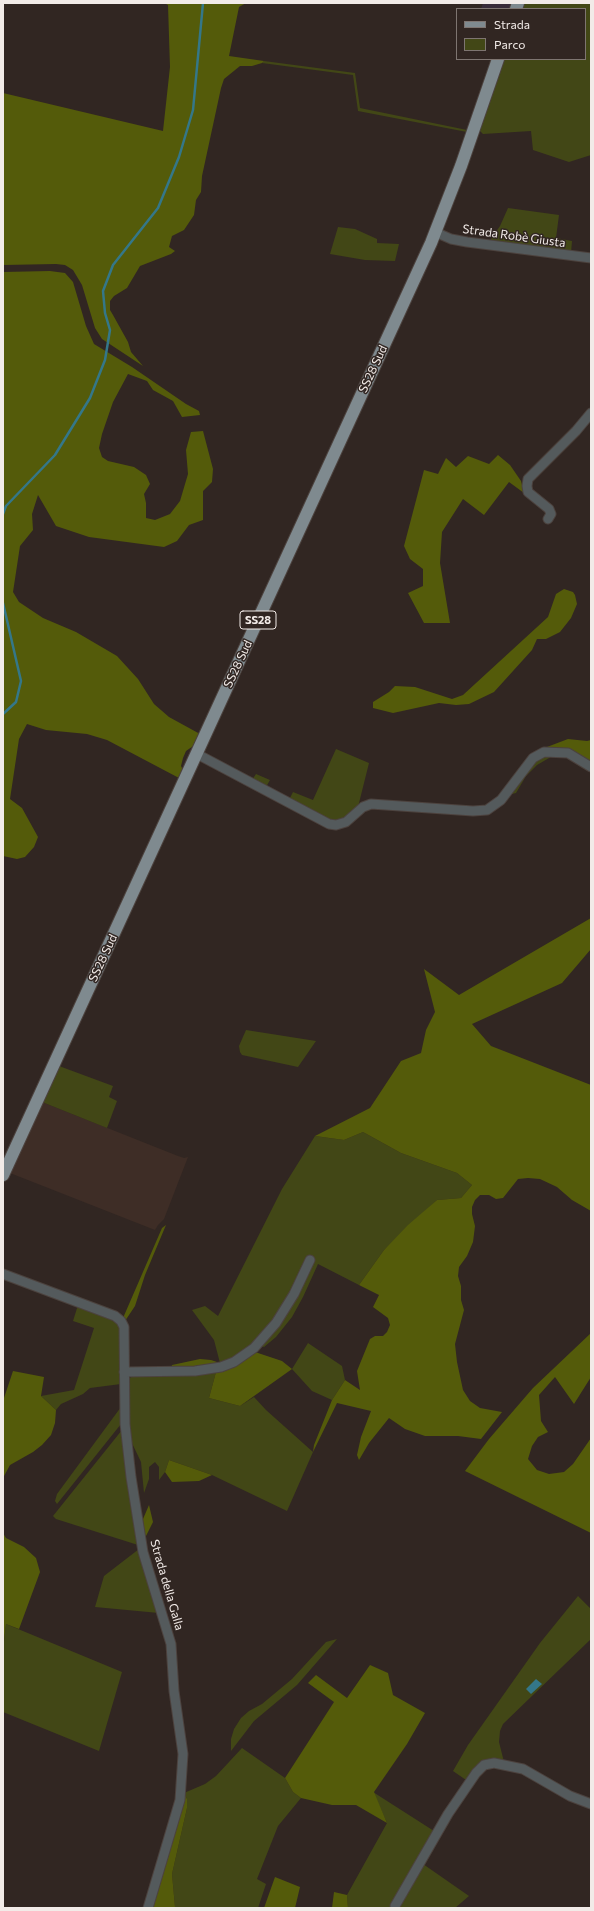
<!DOCTYPE html>
<html>
<head>
<meta charset="utf-8">
<style>
	body { margin:0 }
	#map { position:relative; width:594px; height:1911px; overflow:hidden; background:#312622; font-family:Commissioner,sans-serif }
	canvas { display:block }
	.frame { position:absolute; inset:0; border:4px solid #f2ebe8; pointer-events:none }
	.legend { position:absolute; left:456px; top:8px; width:130px; height:52px; box-sizing:border-box; background:#312622; border:1px solid #7e7571; margin:0; padding:5px 7px; list-style:none; font-size:12px; color:#f2ebe8 }
	.legend li { display:flex; align-items:center; gap:8px; height:20px }
	.legend b { width:20px; border:1px solid #7e7571 }
</style>
</head>
<body>
<div id="map">
<canvas width="594" height="1911"></canvas>
<div class="frame"></div>
<ul class="legend">
<li><b style="height:5px;background:#7f8a8f"></b>Strada</li>
<li><b style="height:11px;background:#424716"></b>Parco</li>
</ul>
</div>
<script>
const ctx = document.querySelector('canvas').getContext('2d');
ctx.lineJoin = 'round';
function fillPath(path, color) {
  ctx.fillStyle = color;
  ctx.fill(path, 'evenodd');
}
function toPath(rows) {
  const path = new Path2D();
  for (const r of rows) {
    path.moveTo(r[0], r[1]);
    for (let i = 2; i < r.length; i += 2) path.lineTo(r[i], r[i + 1]);
  }
  return path;
}
function strokePath(path, color, width, dash) {
  ctx.strokeStyle = color;
  ctx.lineWidth = width;
  ctx.lineCap = dash ? 'butt' : 'round';
  ctx.setLineDash(dash || []);
  ctx.stroke(path);
}
function label(font, color, halo, rows, align = 'center') {
  ctx.font = font + ' Commissioner,sans-serif';
  ctx.lineWidth = 3;
  ctx.setLineDash([]);
  ctx.textBaseline = 'middle';
  ctx.strokeStyle = halo;
  ctx.fillStyle = color;
  for (const [text, x, y, turn = 0] of rows) {
    ctx.save();
    ctx.translate(x, y);
    ctx.rotate((+turn || 0) * Math.PI / 180);
    ctx.textAlign = isNaN(turn) ? turn : align;
    if (halo) ctx.strokeText(text, 0, 0);
    ctx.fillText(text, 0, 0);
    ctx.restore();
  }
}
const commercial = toPath([
	[483,3,512,3,510,9,481,9]
]);
const built = toPath([
	[42,1102,178,1156,184,1158,188,1157,164,1219,158,1225,155,1230,10,1173]
]);
const green = toPath([
	[524,3,591,3,591,155,569,162,533,150,531,131,483,134,479,130,504,59,585,59,585,9,522,9],
	[264,61,355,73,360,108,467,130,467,132,358,111,353,75,262,63],
	[508,208,559,215,556,238,572,241,571,253,489,242,500,226],
	[338,227,355,229,377,239,377,243,399,244,395,261,365,260,330,254],
	[336,749,369,763,358,807,346,819,331,821,289,800,293,792,313,800],
	[556,754,537,765,526,776,516,793,508,795,527,769,541,757],
	[256,774,270,780,266,787,252,780],
	[246,1030,316,1041,298,1067,242,1055,240,1052,239,1046],
	[59,1066,113,1086,109,1097,117,1101,107,1128,42,1102],
	[363,1132,401,1153,457,1173,472,1185,461,1198,437,1200,384,1250,359,1285,318,1264,303,1297,292,1317,276,1337,264,1347,261,1346,290,1293,273,1319,252,1344,234,1357,220,1363,214,1340,192,1310,205,1306,218,1316,282,1189,315,1136,344,1140],
	[78,1305,114,1319,120,1327,121,1384,90,1388,83,1394,61,1404,56,1410,41,1396,74,1390,94,1328,73,1321],
	[308,1343,342,1366,345,1380,332,1400,312,1391,292,1369],
	[216,1372,209,1398,240,1406,254,1397,266,1410,313,1452,287,1511,212,1475,169,1460,165,1472,159,1480,159,1467,155,1462,149,1467,149,1479,144,1493,141,1462,130,1439,128,1383,130,1378,133,1376],
	[121,1407,121,1424,57,1504,55,1501,57,1494],
	[122,1430,138,1545,56,1519,53,1516],
	[139,1549,159,1613,95,1607,104,1576],
	[578,1596,590,1608,591,1607,591,1639,503,1724,500,1731,499,1742,504,1762,496,1760,466,1780,453,1771,468,1745,540,1643],
	[6,1624,122,1672,99,1751,3,1712,3,1649],
	[337,1639,297,1685,254,1721,231,1751,231,1739,234,1729,241,1718,249,1711,262,1704,292,1679,326,1642],
	[242,1748,285,1778,293,1792,301,1798,278,1826,257,1879,266,1884,258,1908,175,1907,172,1874,187,1808,187,1799,184,1793,205,1784,216,1776],
	[373,1792,434,1831,390,1908,348,1908,347,1895,387,1823],
	[423,1864,469,1896,455,1908,397,1908]
]);
const forest = toPath([
	[164,3,246,3,239,7,229,56,264,61,262,63,252,66,240,66,224,79,221,88,202,176,201,192,196,200,194,215,184,230,172,236,169,247,175,251,171,254,140,266,127,288,114,296,110,301,110,310,113,315,128,342,131,352,143,366,102,339,95,328,82,285,73,270,65,265,56,264,3,265,3,93,163,131,170,67,168,5],
	[50,271,65,273,73,282,86,326,94,344,132,367,186,404,199,411,200,415,182,417,173,401,153,390,147,381,128,374,113,402,102,434,99,448,102,457,108,461,134,467,146,475,150,484,144,494,146,503,146,518,155,520,170,514,180,501,188,474,186,450,191,432,203,431,213,469,212,482,203,491,203,520,189,525,177,541,164,547,89,537,56,526,38,495,32,514,33,530,20,546,13,592,19,602,43,618,76,632,117,656,138,679,154,704,169,717,200,734,196,744,186,751,183,758,181,766,183,770,179,778,107,740,87,734,46,730,27,724,19,739,10,799,22,808,38,837,34,847,25,857,17,859,3,856,3,272],
	[498,455,510,465,521,481,524,493,509,482,484,515,463,499,442,532,440,563,450,623,424,623,408,593,423,586,423,569,410,559,404,546,424,470,438,474,446,458,456,467,468,456,489,464],
	[564,589,573,592,575,595,577,604,571,618,560,632,546,639,537,639,532,650,494,692,469,704,456,705,439,703,393,713,373,708,373,702,389,692,395,686,415,687,452,699,463,695,548,617,556,594],
	[568,739,587,741,591,740,591,764,583,759,539,750],
	[591,918,591,949,562,983,472,1024,491,1046,591,1085,591,1211,572,1200,557,1187,540,1179,528,1178,518,1179,503,1198,496,1199,489,1195,480,1195,475,1200,472,1207,472,1214,475,1226,473,1242,467,1256,459,1267,458,1276,461,1286,461,1300,464,1310,455,1344,457,1362,463,1390,470,1401,480,1408,502,1412,481,1439,458,1436,425,1436,405,1429,389,1418,369,1443,359,1460,357,1455,361,1437,371,1411,337,1403,313,1452,314,1445,332,1400,345,1380,360,1390,357,1371,370,1339,375,1336,383,1336,387,1332,390,1325,388,1318,373,1307,379,1295,359,1285,384,1250,408,1225,437,1200,461,1198,472,1185,457,1173,401,1153,363,1132,344,1140,315,1136,370,1108,401,1061,421,1053,426,1030,435,1012,424,969,459,995],
	[166,1225,145,1275,135,1306,125,1321,123,1318,162,1228],
	[591,1333,591,1377,574,1404,555,1377,539,1395,541,1421,548,1432,538,1437,532,1446,528,1459,537,1470,549,1474,564,1472,573,1464,591,1438,591,1533,465,1471,489,1439,533,1388],
	[255,1352,282,1361,292,1369,240,1406,209,1398,216,1372],
	[200,1359,211,1360,220,1363,171,1369,172,1365],
	[13,1371,44,1377,41,1396,56,1410,55,1423,51,1435,42,1445,33,1452,10,1465,3,1478,3,1401],
	[169,1460,212,1475,199,1481,172,1482,165,1472],
	[149,1505,153,1522,144,1540,143,1519],
	[3,1533,6,1538,24,1547,36,1558,40,1572,19,1629,6,1624,3,1649],
	[370,1665,388,1673,393,1695,425,1713,407,1744,374,1792,387,1823,356,1805,332,1805,301,1798,293,1792,285,1778,334,1702,308,1683,316,1675,347,1698],
	[184,1793,187,1799,187,1808,172,1874,175,1907,151,1908],
	[275,1877,300,1887,295,1908,264,1908],
	[334,1892,347,1895,348,1908,332,1908]
]);
const water = toPath([
	[536,1679,542,1684,531,1694,526,1689]
]);
const stream = toPath([
	[3,514,6,506,55,455,90,398,105,360,110,330,105,313,103,291,113,265,158,208,179,157,193,110,203,3],
	[3,603,21,681,16,702,3,714]
]);
const street = toPath([
	[435,232,451,239,467,242,591,258],
	[548,519,551,514,549,509,528,492,527,486,528,479,576,431,591,413],
	[197,754,329,824,336,825,346,822,363,807,371,804,473,811,487,810,501,800,533,758,544,752,568,753,591,767],
	[3,1274,115,1316,121,1321,124,1327,125,1424,131,1477,143,1552,171,1644,174,1691,183,1754,180,1800,148,1908],
	[124,1372,195,1371,221,1367,234,1362,254,1348,276,1323,294,1294,310,1260],
	[395,1906,448,1814,476,1773,484,1765,494,1763,523,1769,570,1796,591,1804]
]);
const primary = toPath([
	[516,9,518,3],
	[3,1175,431,243,461,166,498,59]
]);
const shields = [
	[258,620,36]
];
const shieldNames = [
	["SS28",258,620]
];
const streetNames = [
	["Strada Robè Giusta",514,236,8],
	["SS28 Sud",373,369,-65],
	["SS28 Sud",238,664,-65],
	["SS28 Sud",103,958,-65],
	["Strada della Galla",167,1585,74]
];
fillPath(commercial, '#382b39');
fillPath(built, '#3e2d26');
fillPath(green, '#424716');
fillPath(forest, '#545b0a');
fillPath(water, '#347789');
strokePath(stream, '#347789', 2.5);
strokePath(street, '#4c423e', 11);
strokePath(primary, '#4c423e', 14);
strokePath(street, '#545a5c', 9);
strokePath(primary, '#7f8a8f', 12);
for (const [x, y, w] of shields) {
  const box = new Path2D();
  box.roundRect(x - w / 2, y - 9, w, 18, 3);
  ctx.fillStyle = '#312622';
  ctx.fill(box);
  strokePath(box, '#f2ebe8', 1);
}
label('bold 11px', '#f2ebe8', null, shieldNames);
label('12px', '#f2ebe8', '#312622', streetNames);
</script>
</body>
</html>
